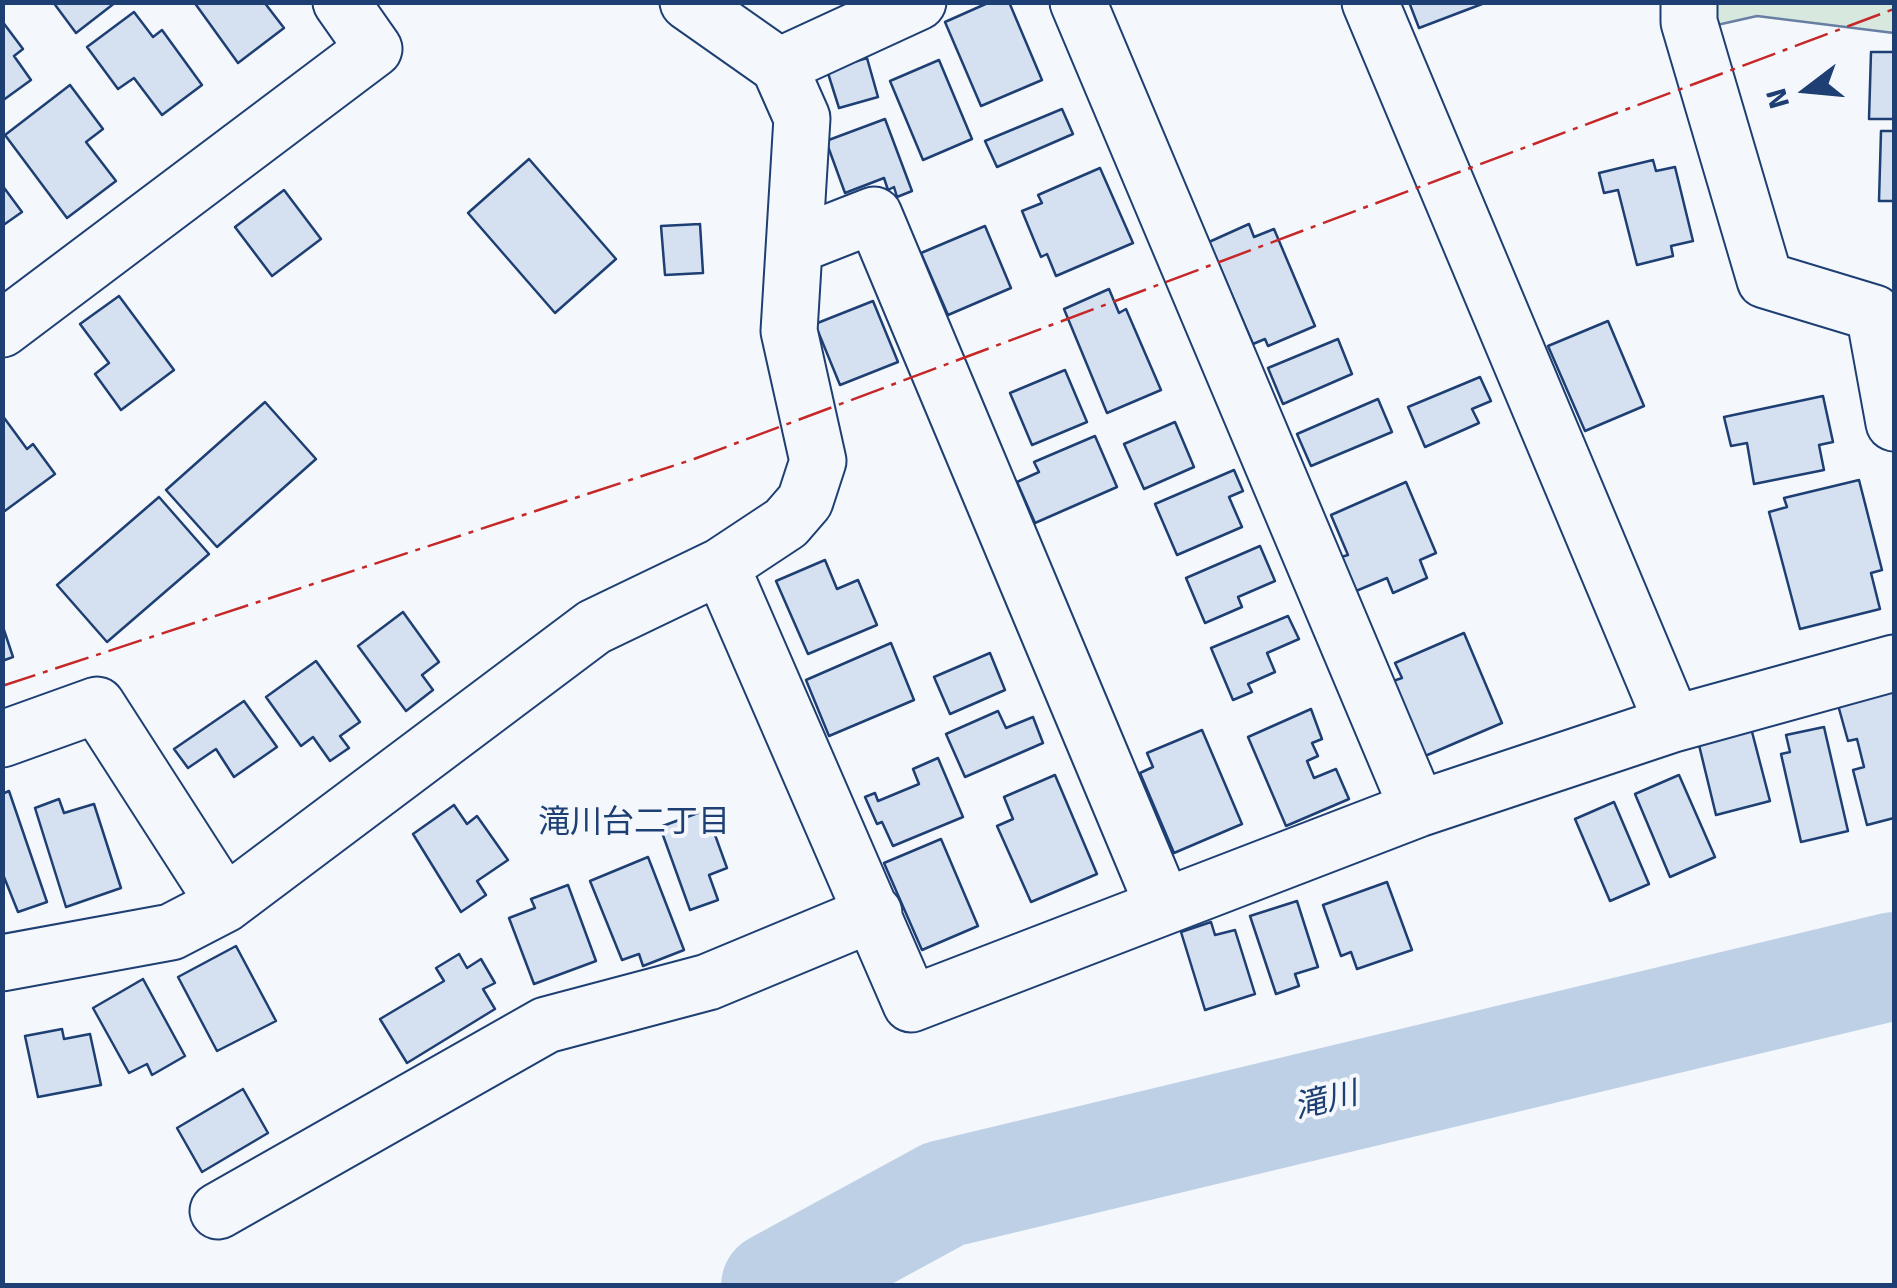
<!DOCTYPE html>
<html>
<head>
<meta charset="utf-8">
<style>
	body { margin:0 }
	#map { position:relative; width:1897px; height:1288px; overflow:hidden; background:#f4f7fb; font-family:Signika,sans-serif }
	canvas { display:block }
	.frame { position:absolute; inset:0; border:5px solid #1d3f73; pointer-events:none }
	.north { position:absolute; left:1757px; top:40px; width:100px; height:100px; -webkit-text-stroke:8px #f4f7fb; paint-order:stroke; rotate:254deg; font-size:28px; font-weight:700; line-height:40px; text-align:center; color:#1d3f73 }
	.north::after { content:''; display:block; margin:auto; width:35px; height:45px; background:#1d3f73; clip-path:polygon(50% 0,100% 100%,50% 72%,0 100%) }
</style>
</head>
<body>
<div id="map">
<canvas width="1897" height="1288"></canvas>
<div class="frame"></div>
<div class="north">N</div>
</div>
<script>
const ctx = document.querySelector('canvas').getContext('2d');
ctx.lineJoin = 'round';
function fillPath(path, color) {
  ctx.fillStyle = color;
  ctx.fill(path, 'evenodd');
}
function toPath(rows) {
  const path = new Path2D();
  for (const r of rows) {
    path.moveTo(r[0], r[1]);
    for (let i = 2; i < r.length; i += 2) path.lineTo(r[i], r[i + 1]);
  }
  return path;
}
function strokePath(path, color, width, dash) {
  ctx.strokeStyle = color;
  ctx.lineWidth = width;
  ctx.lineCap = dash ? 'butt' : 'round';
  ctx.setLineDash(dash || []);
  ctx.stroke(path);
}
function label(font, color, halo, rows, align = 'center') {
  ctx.font = font + ' Signika,"Noto Sans JP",sans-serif';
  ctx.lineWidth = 8;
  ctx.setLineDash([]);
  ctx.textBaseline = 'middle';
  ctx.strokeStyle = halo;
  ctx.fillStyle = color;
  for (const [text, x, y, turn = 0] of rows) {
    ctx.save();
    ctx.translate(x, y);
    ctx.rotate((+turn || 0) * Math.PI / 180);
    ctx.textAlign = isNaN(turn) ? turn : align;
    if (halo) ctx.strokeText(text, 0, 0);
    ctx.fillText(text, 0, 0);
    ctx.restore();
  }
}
const green = toPath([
	[1709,3,1894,3,1894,33,1757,16,1717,25,1709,3]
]);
const river = toPath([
	[775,1286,944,1194,1894,966]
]);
const building = toPath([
	[53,2,116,2,76,33,53,2],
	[194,2,264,2,284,28,238,63,194,2],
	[990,2,1009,2,1042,80,981,106,945,22,990,2],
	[1409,2,1482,2,1482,4,1419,28,1409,2],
	[134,12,153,37,162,30,202,85,162,115,134,78,118,89,87,47,134,12],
	[2,21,23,49,14,56,31,80,2,101,2,21],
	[1871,52,1894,52,1894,119,1869,119,1871,52],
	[867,58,878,97,839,108,827,70,867,58],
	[939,60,972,139,923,160,890,81,939,60],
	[70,85,103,129,86,142,116,181,67,218,5,135,70,85],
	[1062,109,1073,134,997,167,985,141,1062,109],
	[885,119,912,191,897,197,894,187,888,190,884,178,845,193,826,141,885,119],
	[1881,131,1894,131,1894,201,1879,201,1881,131],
	[529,159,616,259,555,313,468,213,529,159],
	[1653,160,1656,171,1675,167,1693,241,1671,246,1673,256,1637,265,1618,190,1604,193,1599,173,1653,160],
	[1100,168,1133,243,1056,276,1047,254,1041,257,1022,211,1042,203,1038,195,1100,168],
	[2,185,22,212,2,226,2,185],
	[284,190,321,239,272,276,235,227,284,190],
	[700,224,703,273,665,275,661,226,700,224],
	[1249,224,1254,237,1274,229,1315,326,1268,346,1265,339,1253,344,1209,242,1249,224],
	[985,226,1011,288,948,315,921,253,985,226],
	[1109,289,1119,313,1126,309,1161,390,1107,413,1064,309,1109,289],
	[119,296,174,370,121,410,95,374,109,363,80,324,119,296],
	[873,301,898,362,840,385,815,324,873,301],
	[1608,321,1644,406,1585,431,1548,346,1608,321],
	[1338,339,1352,374,1283,404,1268,368,1338,339],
	[1065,370,1087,422,1032,445,1010,393,1065,370],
	[1480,377,1491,401,1472,409,1479,423,1425,447,1408,407,1480,377],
	[1823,396,1833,442,1819,445,1824,470,1754,484,1747,443,1731,446,1724,417,1823,396],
	[1378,399,1392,432,1311,466,1297,434,1378,399],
	[265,402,316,459,217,547,166,490,265,402],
	[2,415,27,449,33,444,55,474,2,513,2,415],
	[1175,422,1194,467,1144,489,1124,444,1175,422],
	[1095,436,1117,487,1035,523,1017,482,1039,472,1034,462,1095,436],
	[1234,470,1243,491,1229,497,1242,527,1177,555,1155,504,1234,470],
	[1859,480,1882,570,1871,573,1880,609,1800,629,1769,512,1787,507,1784,498,1859,480],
	[1406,482,1436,553,1420,560,1427,578,1393,593,1387,578,1356,591,1341,557,1348,555,1331,515,1406,482],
	[159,497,209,554,107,642,57,585,159,497],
	[1260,546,1275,581,1238,597,1242,607,1205,623,1186,578,1260,546],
	[825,560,837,589,858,580,877,625,808,654,776,581,825,560],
	[403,612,439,662,422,675,433,690,406,711,358,646,403,612],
	[1288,616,1299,639,1267,653,1275,672,1248,684,1252,692,1233,700,1211,648,1288,616],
	[2,624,13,657,2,661,2,624],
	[1464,633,1502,723,1425,756,1393,681,1402,678,1395,663,1464,633],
	[891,643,914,700,829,736,806,680,891,643],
	[990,653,1005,690,950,714,934,677,990,653],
	[316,661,360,722,340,736,349,748,330,761,313,737,301,746,266,697,316,661],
	[1894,691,1894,818,1867,825,1853,770,1864,767,1857,739,1848,741,1838,705,1894,691],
	[244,701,277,747,234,777,216,749,188,768,174,749,244,701],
	[1311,709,1322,739,1312,743,1318,756,1307,761,1314,778,1336,769,1349,799,1286,826,1248,737,1311,709],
	[998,711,1006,728,1033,717,1043,743,965,777,946,734,998,711],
	[1824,727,1848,831,1801,842,1781,754,1790,752,1786,735,1824,727],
	[1751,728,1770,801,1716,815,1698,741,1751,728],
	[1202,730,1242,824,1174,853,1140,773,1153,767,1147,753,1202,730],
	[938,758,963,817,893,846,882,822,877,824,865,797,875,793,878,801,919,784,913,769,938,758],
	[1055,775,1097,874,1031,902,997,826,1013,819,1004,797,1055,775],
	[1679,775,1715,857,1670,877,1635,794,1679,775],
	[9,791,47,902,18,912,2,872,2,794,9,791],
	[59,799,64,813,94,804,121,888,66,907,35,808,59,799],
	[1614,802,1649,884,1610,901,1575,819,1614,802],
	[454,805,467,824,477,816,508,860,477,881,486,895,461,912,413,834,454,805],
	[706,810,727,868,709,875,718,900,690,910,660,827,706,810],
	[941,839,978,926,922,950,884,863,941,839],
	[648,857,684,950,643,966,639,954,622,960,590,881,648,857],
	[1387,882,1412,950,1357,969,1351,952,1341,956,1323,905,1387,882],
	[568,885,596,961,534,984,509,918,535,908,531,899,568,885],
	[1297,901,1318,967,1295,974,1299,986,1276,994,1250,916,1297,901],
	[1211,922,1215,935,1235,930,1255,994,1205,1010,1181,932,1211,922],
	[236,946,276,1021,217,1051,178,977,236,946],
	[459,954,467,968,481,959,495,983,483,989,495,1009,407,1063,380,1019,444,981,436,968,459,954],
	[143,979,185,1056,152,1075,147,1064,129,1073,93,1008,143,979],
	[62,1029,64,1039,90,1034,101,1085,38,1097,25,1036,62,1029],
	[243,1089,268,1133,202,1172,177,1128,243,1089]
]);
const street = toPath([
	[1078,2,1418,809],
	[1370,2,1673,724],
	[1689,2,1689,22,1765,280,1874,313,1894,423],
	[779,66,918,2],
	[795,246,874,215,1163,905],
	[2,329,374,49,341,2],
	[721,566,911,1004,1418,809,1673,724,1894,663],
	[2,739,97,705,225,904],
	[2,963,171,932,225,904,594,627,721,566,786,523,805,501,818,461,789,331,802,118,779,66,688,2],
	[218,1211,546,1025,708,982,874,913]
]);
const power = toPath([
	[2,686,694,459,1894,9]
]);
const neighbourhoodNames = [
	["滝川台二丁目",634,824]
];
const waterNames = [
	["滝川",1326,1102,-14]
];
fillPath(green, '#d7e8df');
strokePath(green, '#687fa3', 2.5);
strokePath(river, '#bed0e5', 108);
fillPath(building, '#d5e0f0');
strokePath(building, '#1d3f73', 2.5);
strokePath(street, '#1d3f73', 59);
strokePath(street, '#f4f7fb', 55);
strokePath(power, '#c62828', 2.5, [35, 8, 5, 8]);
label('32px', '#1d3f73', '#f4f7fb', neighbourhoodNames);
label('italic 32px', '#1d3f73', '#f4f7fb', waterNames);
</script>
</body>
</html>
